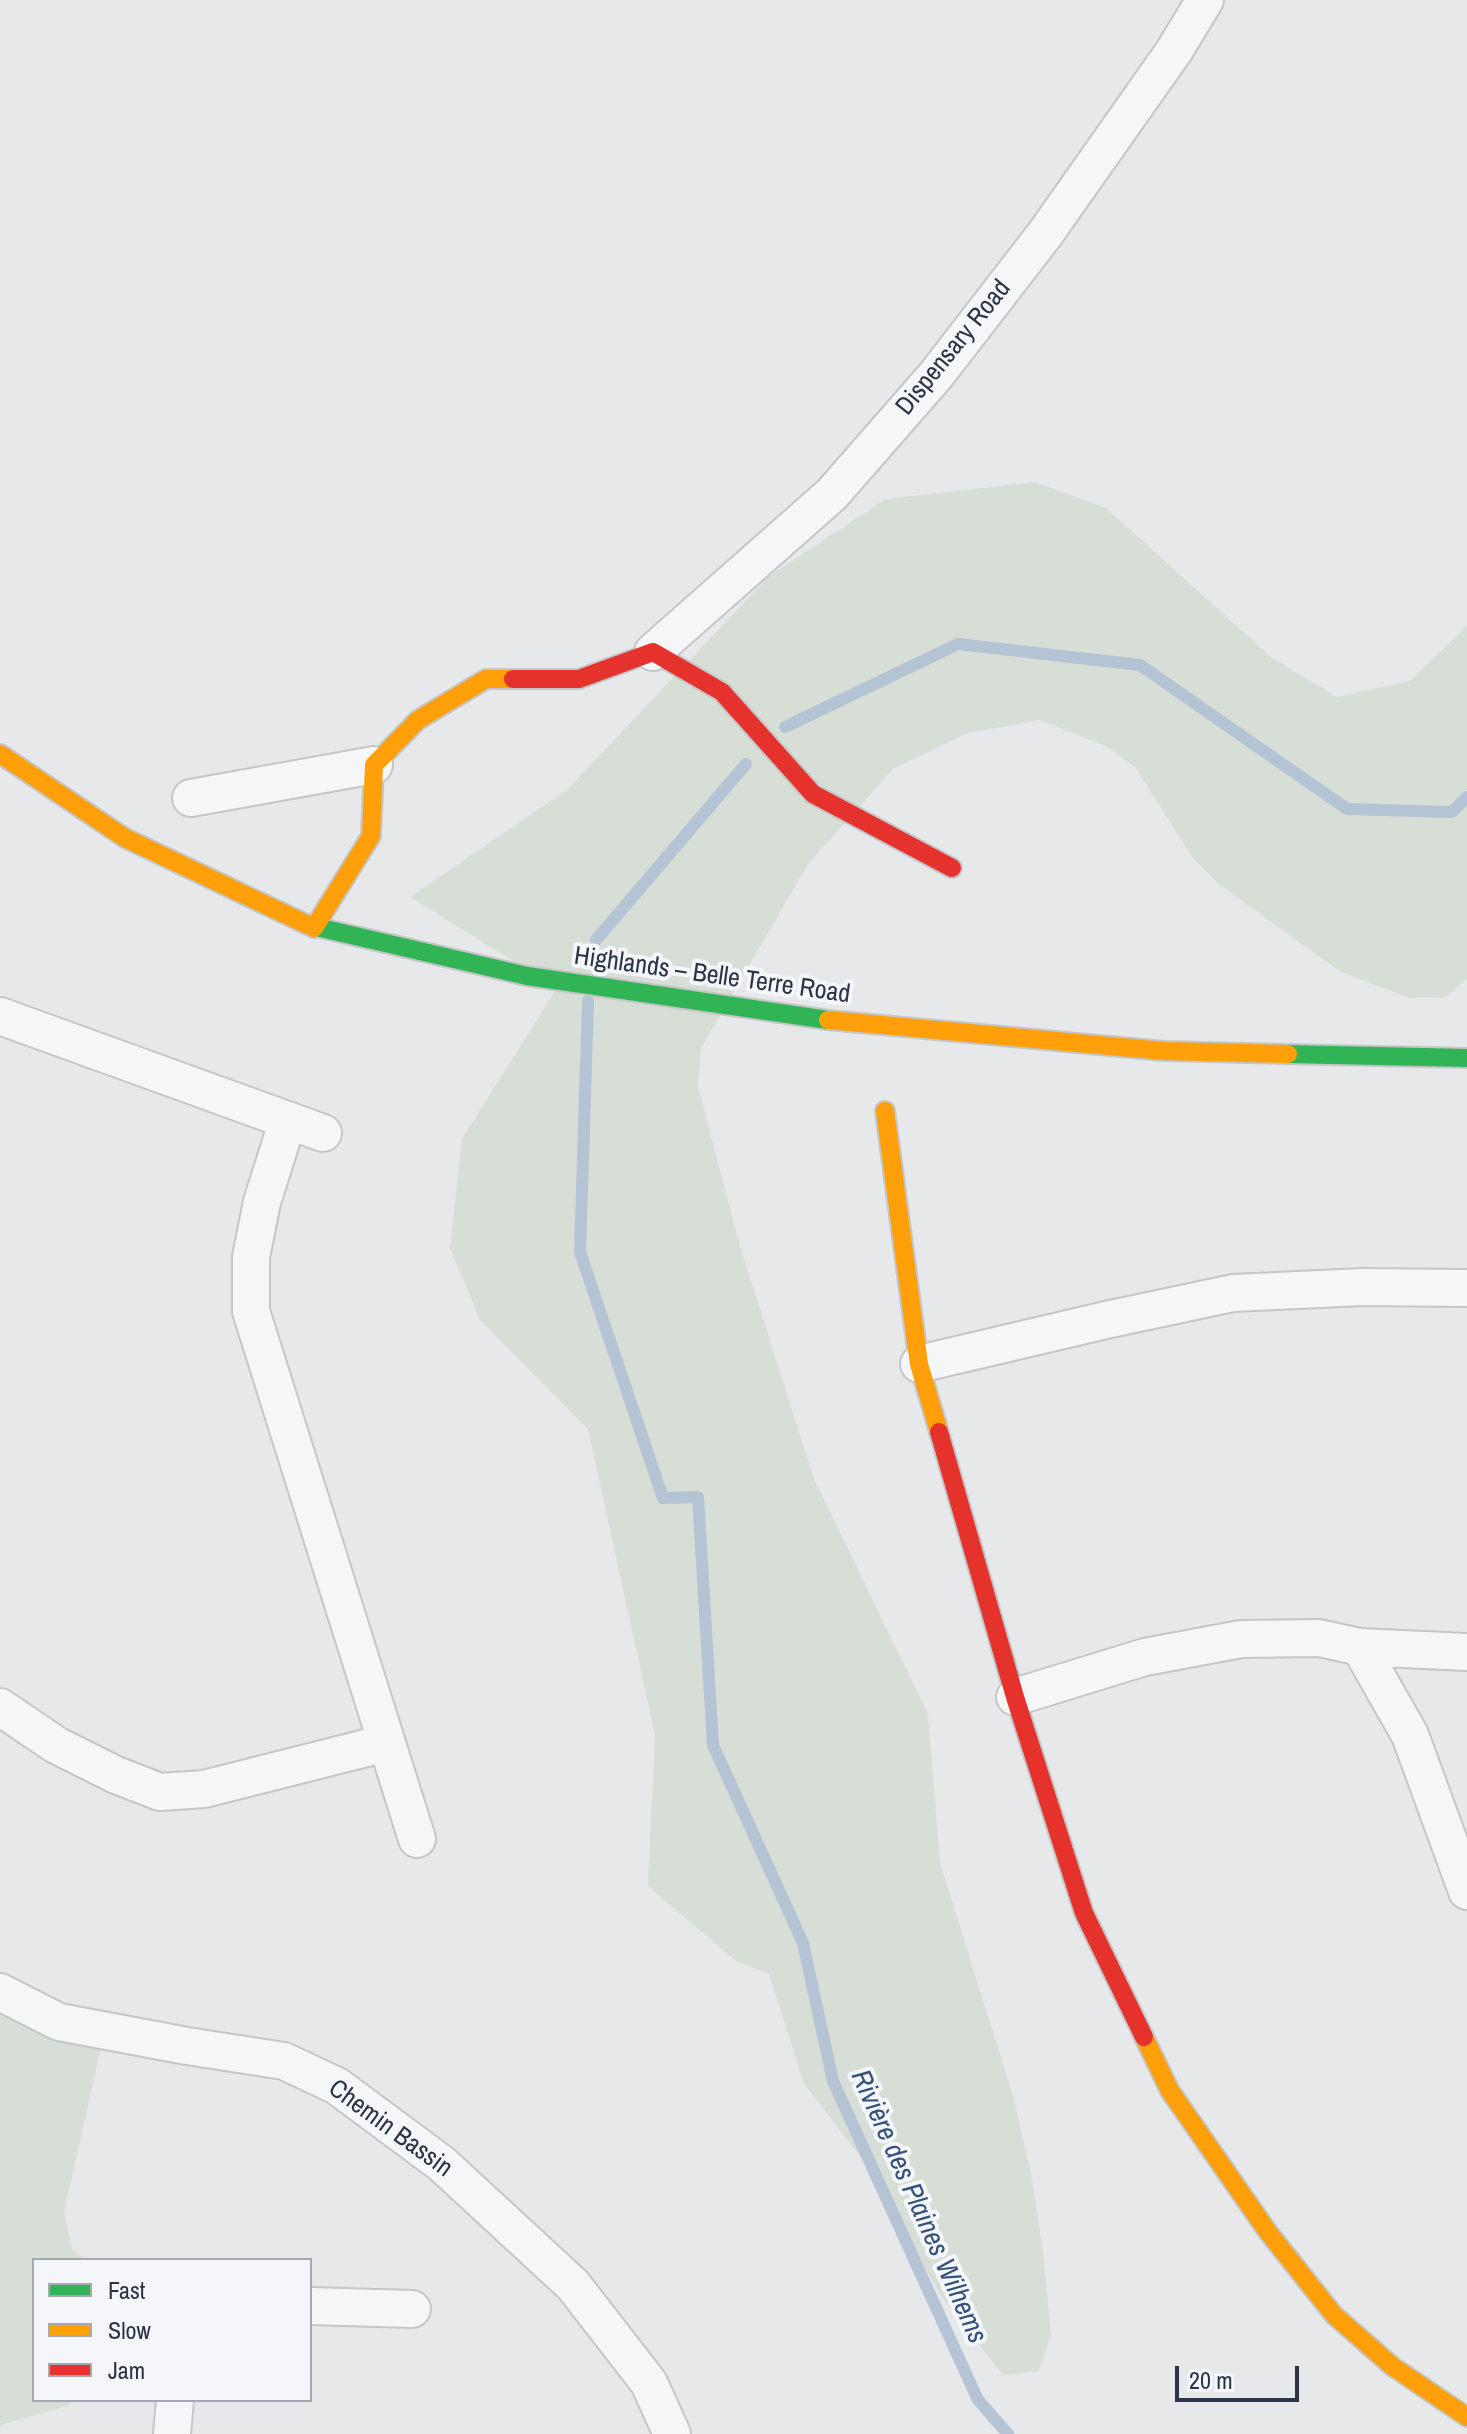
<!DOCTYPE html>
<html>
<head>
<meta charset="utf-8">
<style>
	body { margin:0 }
	#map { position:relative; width:1467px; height:2434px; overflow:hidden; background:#e6e8ea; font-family:"Archivo Narrow",sans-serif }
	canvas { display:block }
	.legend { position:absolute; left:32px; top:2258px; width:280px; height:144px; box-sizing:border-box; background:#f4f6f9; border:2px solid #a4a8b1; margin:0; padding:10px 14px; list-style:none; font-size:24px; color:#2b3445 }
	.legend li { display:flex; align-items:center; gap:16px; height:40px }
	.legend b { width:40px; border:2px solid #a4a8b1 }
	.scale { position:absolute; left:1175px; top:2366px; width:124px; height:36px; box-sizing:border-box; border:4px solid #2b3445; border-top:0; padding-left:10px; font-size:24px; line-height:28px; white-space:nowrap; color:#2b3445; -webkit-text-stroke:6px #f4f6f9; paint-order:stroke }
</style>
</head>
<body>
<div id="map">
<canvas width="1467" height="2434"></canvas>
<ul class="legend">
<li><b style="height:10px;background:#30b455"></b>Fast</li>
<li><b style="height:10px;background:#ff9f0a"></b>Slow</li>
<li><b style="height:10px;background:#e5322d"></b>Jam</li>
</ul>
<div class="scale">20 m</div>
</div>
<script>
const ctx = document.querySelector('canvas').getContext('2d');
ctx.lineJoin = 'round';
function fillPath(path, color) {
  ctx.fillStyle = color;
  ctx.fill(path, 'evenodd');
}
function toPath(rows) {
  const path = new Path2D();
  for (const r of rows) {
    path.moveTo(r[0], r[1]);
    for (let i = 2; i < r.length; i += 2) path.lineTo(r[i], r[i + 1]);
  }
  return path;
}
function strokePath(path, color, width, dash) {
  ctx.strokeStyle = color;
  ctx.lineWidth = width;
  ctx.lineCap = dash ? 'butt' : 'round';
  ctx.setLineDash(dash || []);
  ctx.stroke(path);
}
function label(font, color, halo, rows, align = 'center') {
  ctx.font = font + ' "Archivo Narrow",sans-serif';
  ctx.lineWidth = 8;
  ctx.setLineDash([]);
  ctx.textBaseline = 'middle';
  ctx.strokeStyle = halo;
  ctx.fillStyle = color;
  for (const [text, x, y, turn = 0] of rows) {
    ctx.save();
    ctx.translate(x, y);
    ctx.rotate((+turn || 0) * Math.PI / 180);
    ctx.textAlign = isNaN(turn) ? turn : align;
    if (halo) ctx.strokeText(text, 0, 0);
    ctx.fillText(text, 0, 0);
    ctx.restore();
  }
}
const green = toPath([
	[1035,482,1106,508,1272,658,1337,697,1410,681,1467,626,1467,979,1446,997,1410,998,1341,972,1220,885,1193,858,1135,767,1108,747,1040,720,967,733,893,769,808,864,701,1048,698,1086,739,1243,814,1479,928,1714,940,1863,1013,2096,1031,2174,1043,2252,1051,2335,1039,2371,1003,2375,940,2295,867,2165,804,2084,769,1974,736,1961,648,1886,655,1735,588,1429,480,1320,450,1248,462,1139,557,988,410,897,567,790,768,577,886,499],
	[0,1975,101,2048,64,2212,72,2249,85,2260,34,2260,34,2400,75,2400,67,2406,0,2425]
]);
const stream = toPath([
	[785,727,958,644,1140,665,1347,809,1452,812,1467,797],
	[596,940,746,764],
	[588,1001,580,1252,663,1498,698,1497,713,1745,803,1943,833,2081,978,2400,1008,2434]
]);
const street = toPath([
	[653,652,832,494,936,375,1045,234,1174,51,1205,0],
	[191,798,374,765],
	[0,1016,323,1133],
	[288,1120,262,1202,251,1257,251,1311,417,1839],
	[919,1364,1106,1320,1233,1293,1363,1287,1467,1288],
	[1360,1647,1410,1735,1467,1891],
	[1015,1697,1145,1657,1241,1639,1319,1638,1360,1647,1467,1652],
	[0,1707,56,1745,116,1775,160,1792,204,1789,386,1743],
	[0,1992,59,2022,187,2046,284,2061,337,2086,442,2164,573,2285,649,2383,672,2434],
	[310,2306,412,2309],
	[172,2434,175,2400]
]);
const fast = toPath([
	[308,925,527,976,828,1020],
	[1288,1054,1467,1058]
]);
const slow = toPath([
	[0,754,125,838,308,925],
	[314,928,371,836,374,765,418,720,486,679,513,679],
	[828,1020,1164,1051,1288,1054],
	[885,1111,919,1364,939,1432],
	[1144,2037,1170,2091,1268,2232,1334,2315,1392,2366,1467,2417]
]);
const jam = toPath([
	[513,679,579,679,653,652,722,692,813,794,952,868],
	[939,1432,1015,1697,1084,1913,1144,2037]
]);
const streetNames = [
	["Dispensary Road",954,348,-51],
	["Highlands – Belle Terre Road",712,976,8],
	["Chemin Bassin",390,2129,36]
];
const waterNames = [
	["Rivière des Plaines Wilhems",918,2207,66]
];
fillPath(green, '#d6ded6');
strokePath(stream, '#b4c4d5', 12);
strokePath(street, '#c4c6c8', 40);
strokePath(fast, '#c4c6c8', 22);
strokePath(slow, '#c4c6c8', 22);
strokePath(jam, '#c4c6c8', 22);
strokePath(street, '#f5f6f7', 36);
strokePath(fast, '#30b455', 18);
strokePath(slow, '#ff9f0a', 18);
strokePath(jam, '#e5322d', 18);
label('26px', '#2b3445', '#f4f6f9', streetNames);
label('italic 28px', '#34527a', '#f4f6f9', waterNames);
</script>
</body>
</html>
